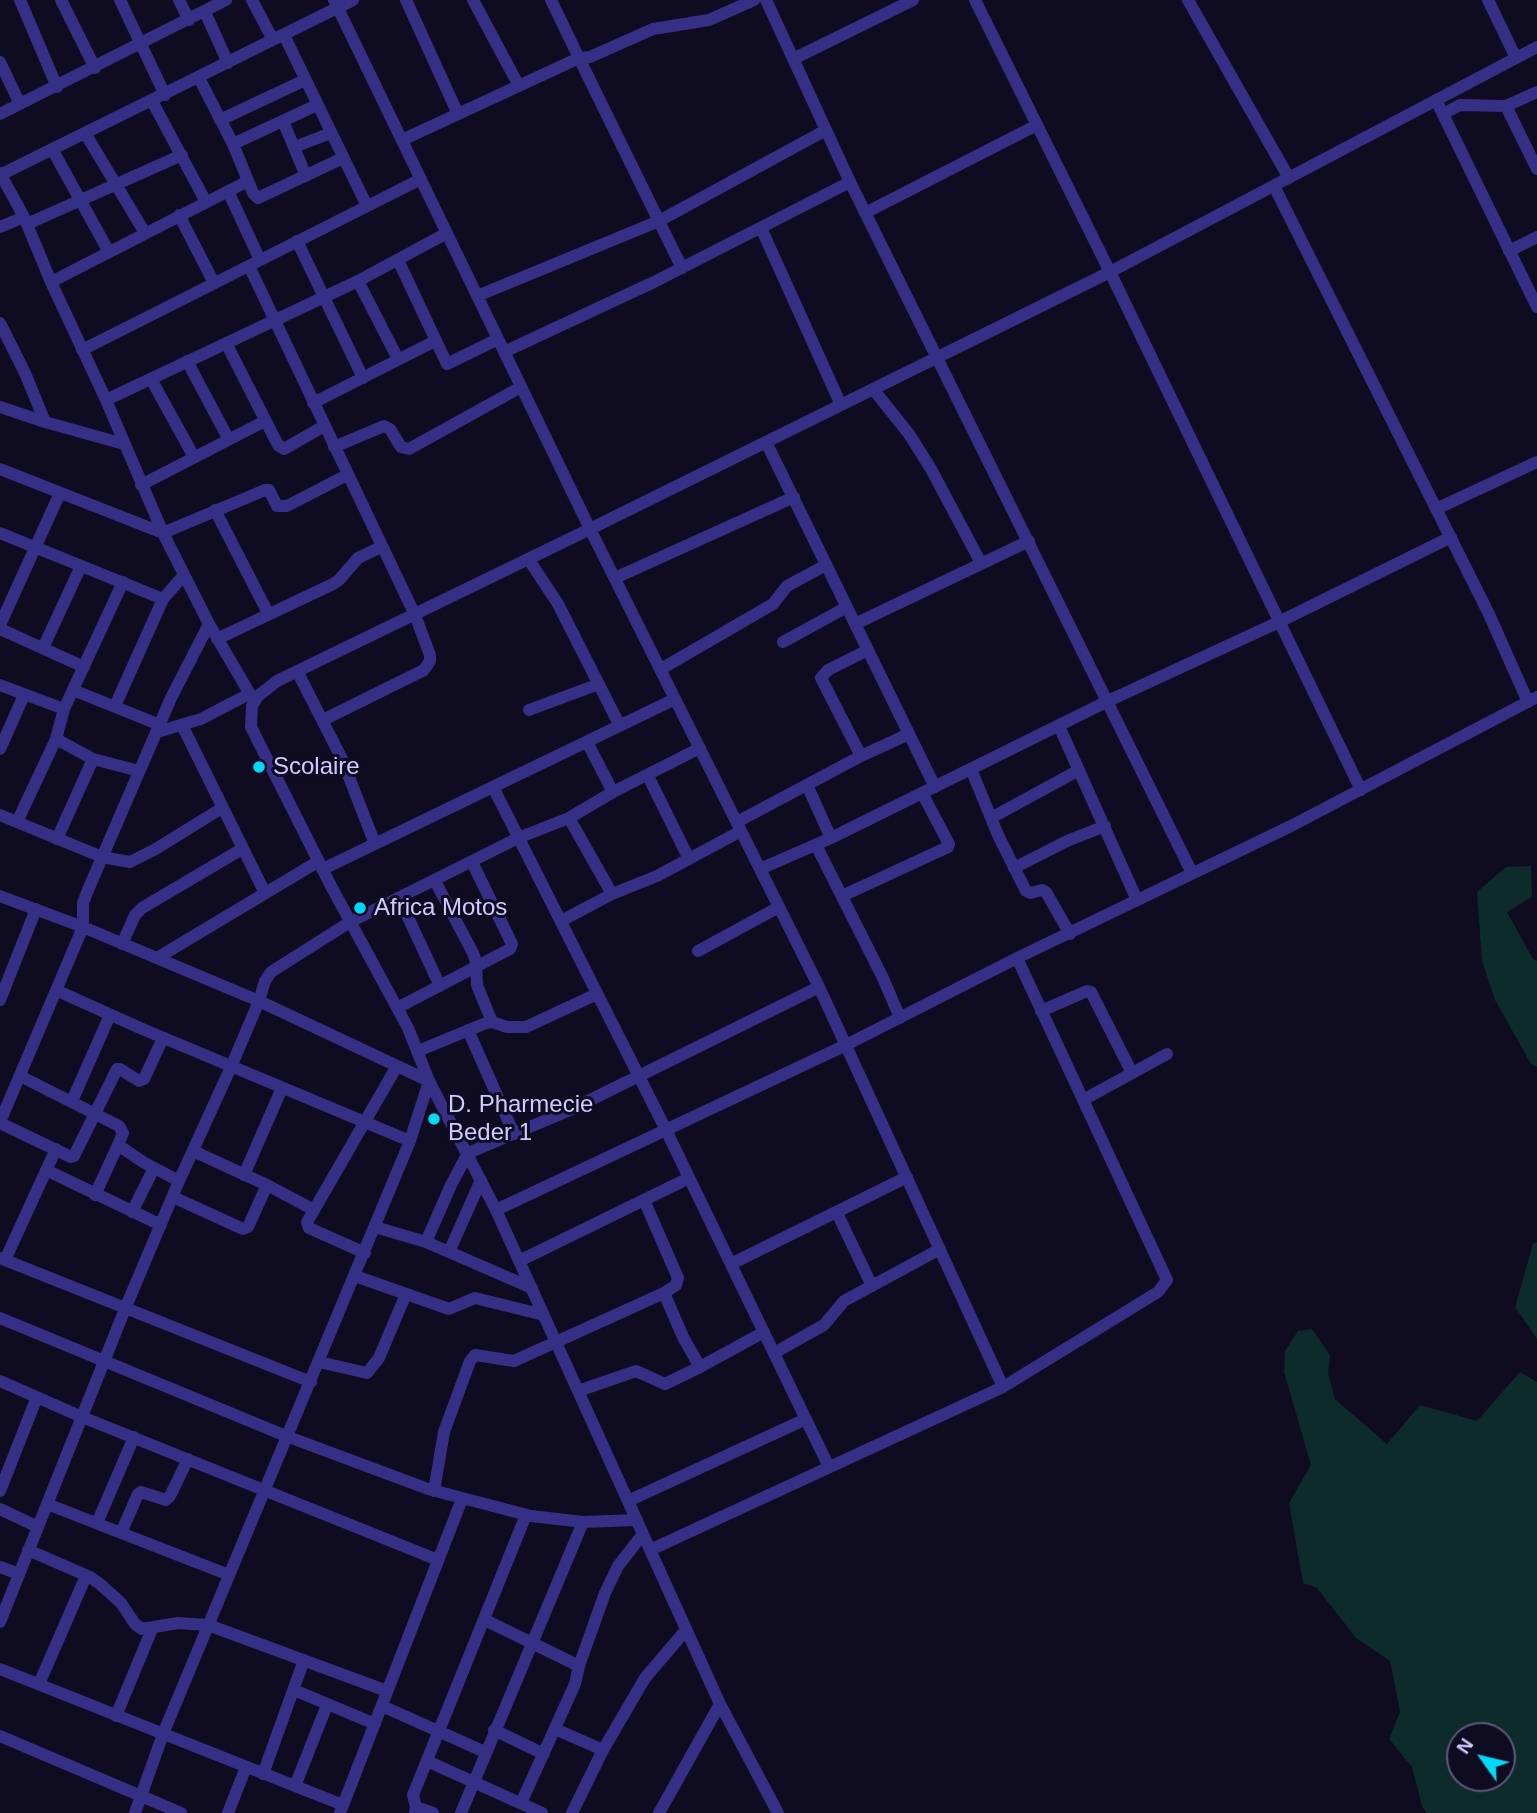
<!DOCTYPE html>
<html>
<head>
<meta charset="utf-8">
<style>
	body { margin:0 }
	#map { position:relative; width:1537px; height:1813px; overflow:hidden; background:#0f0b21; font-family:Helvetica,sans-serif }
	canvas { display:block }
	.north { position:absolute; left:1446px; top:1722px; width:70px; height:70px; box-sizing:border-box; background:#0f0b21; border:2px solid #5d577a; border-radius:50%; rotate:304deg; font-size:19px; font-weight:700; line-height:28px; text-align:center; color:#d1caff }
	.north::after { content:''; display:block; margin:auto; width:24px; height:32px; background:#00daf5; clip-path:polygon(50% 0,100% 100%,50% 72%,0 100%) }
</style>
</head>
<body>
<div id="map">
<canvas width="1537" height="1813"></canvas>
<div class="north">N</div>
</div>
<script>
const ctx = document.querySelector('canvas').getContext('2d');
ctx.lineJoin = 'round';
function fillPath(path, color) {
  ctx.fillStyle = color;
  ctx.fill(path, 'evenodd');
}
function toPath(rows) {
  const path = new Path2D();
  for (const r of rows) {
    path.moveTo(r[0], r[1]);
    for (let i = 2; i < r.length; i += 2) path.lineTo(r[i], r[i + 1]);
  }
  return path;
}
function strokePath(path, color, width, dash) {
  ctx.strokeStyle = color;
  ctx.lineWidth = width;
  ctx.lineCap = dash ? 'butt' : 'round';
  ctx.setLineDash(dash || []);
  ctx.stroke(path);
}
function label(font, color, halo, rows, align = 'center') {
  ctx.font = font + ' Helvetica,sans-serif';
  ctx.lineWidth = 6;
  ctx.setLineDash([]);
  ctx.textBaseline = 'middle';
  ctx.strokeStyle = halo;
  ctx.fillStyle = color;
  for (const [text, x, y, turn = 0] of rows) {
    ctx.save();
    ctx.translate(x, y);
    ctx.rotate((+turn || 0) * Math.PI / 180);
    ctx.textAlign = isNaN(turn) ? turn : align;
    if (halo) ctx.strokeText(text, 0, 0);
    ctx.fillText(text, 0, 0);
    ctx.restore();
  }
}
const green = toPath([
	[1531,866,1532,897,1507,912,1533,959,1537,961,1537,1067,1531,1064,1495,1000,1482,961,1477,892,1506,867],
	[1537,1242,1537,1339,1515,1307,1533,1244],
	[1312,1329,1330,1355,1328,1374,1335,1399,1387,1444,1420,1405,1477,1421,1520,1372,1537,1382,1537,1813,1426,1813,1422,1806,1412,1767,1389,1739,1400,1712,1390,1661,1356,1638,1317,1588,1303,1583,1289,1503,1311,1465,1284,1372,1285,1351,1298,1331],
	[1460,1736,1502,1736,1502,1778,1460,1778]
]);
const minor = toPath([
	[20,0,57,87],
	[61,0,95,68],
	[120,0,165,95],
	[179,0,189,20],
	[252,0,273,40],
	[334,0,590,529,819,987,1003,1387,650,1550],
	[406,0,458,114],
	[473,0,519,86],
	[551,0,579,58,590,57,653,29,709,20,754,0],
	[766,0,850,182,1192,873],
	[975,0,1110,272,1361,790],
	[1188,0,1289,178],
	[1488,0,1516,58],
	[205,12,228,63],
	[284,35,367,206],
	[793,59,913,0],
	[0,62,20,104],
	[199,78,233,144,253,193,258,198,343,158],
	[1436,100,1537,307],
	[152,101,206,202],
	[1506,106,1537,169],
	[0,114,226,0],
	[1443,114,1460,105,1506,106,1537,92],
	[220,120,305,80],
	[283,121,306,176],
	[85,133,145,233],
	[402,140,579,58,682,268],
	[233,144,317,105],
	[294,147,331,133],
	[52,149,109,252],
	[0,173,24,217,51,282,106,400,163,533,265,490,269,490,277,506,287,506,347,475],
	[0,175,353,0],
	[1274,186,1488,612,1528,702],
	[228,191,260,260],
	[865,213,1037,125],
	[179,215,214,283],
	[27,224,182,155],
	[0,227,24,217],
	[761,228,841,405],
	[297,241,363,378],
	[1509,251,1537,237],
	[398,260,447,364,498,339],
	[249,266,415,615,430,655,430,661,424,670,323,720],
	[358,281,398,359],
	[51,282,248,181],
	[477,296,659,221,826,130],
	[0,323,25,373,45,422],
	[226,343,278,445,284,449,324,426],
	[82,350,421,179],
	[504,352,654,282,850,182],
	[187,361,228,438],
	[151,379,194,457],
	[873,389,909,434,931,469,981,563],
	[106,400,358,281,447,233],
	[313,403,435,341],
	[0,407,45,422,124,444],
	[766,442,935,787],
	[334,447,384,426,390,429,401,447,409,449,521,387],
	[0,469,163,533,209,624,254,701],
	[141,485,265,421],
	[1436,509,1537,462],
	[215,510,268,613],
	[0,533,163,599],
	[529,560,558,604,620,726],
	[615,578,794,497],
	[855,624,1029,541],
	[0,625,60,493],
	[0,629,84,667],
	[217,639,333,584,339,580,358,558,381,547],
	[783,642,847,607],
	[43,648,81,566],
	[661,669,773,604,787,586,826,565],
	[297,671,342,759,375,844],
	[0,685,64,709,123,582],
	[73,690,160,725],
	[115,706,163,599,183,576],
	[529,710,599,684],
	[182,725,265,893],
	[1059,726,1137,900],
	[157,732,201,719,249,694],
	[56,739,93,759,139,771],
	[587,742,613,792],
	[0,749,24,695],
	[861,756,821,678,828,670,868,650],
	[971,769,998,835,1026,891,1030,893,1042,890,1046,892,1070,934],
	[648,776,689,859],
	[807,785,831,838],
	[493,787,666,1130,829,1467],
	[0,815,102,857,130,862,154,850,222,808],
	[569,818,612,894],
	[991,818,1079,770],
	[17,822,56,739,64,709],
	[737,822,861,756,909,734],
	[57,839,93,759],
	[816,845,883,978,900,1018],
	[1014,868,1067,841,1105,826],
	[323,869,675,699],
	[760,869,831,838,1108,701,1279,622,1451,537],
	[435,881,473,953,476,962,477,985,492,1022],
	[0,896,83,927,259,1001,429,1081,496,1210,720,1704,778,1813],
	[842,896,948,847,949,844,922,793],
	[399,898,440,986],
	[561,921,612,894,657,876,741,831],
	[122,944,135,915,142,908,242,849],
	[698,951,779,907],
	[157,958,319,861],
	[58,991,140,1028,410,1141],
	[0,1000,36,909],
	[397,1008,510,949,512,944,472,862],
	[1041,1011,1087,991,1091,992,1132,1073],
	[468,1030,514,1134],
	[418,1051,486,1023,492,1022,507,1027,526,1027,597,994],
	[20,1076,119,1126,123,1133,118,1145],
	[1083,1100,1167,1054],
	[72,1101,110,1015],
	[0,1122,83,927,83,903,88,890,171,698,209,624],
	[0,1123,71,1157,74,1156,117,1069,120,1069,139,1081,144,1079,163,1038],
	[193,1151,267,1185],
	[46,1170,161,1225],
	[244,1175,282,1088],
	[95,1195,118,1145,143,1162,179,1181],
	[173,1197,243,1229,248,1227,267,1185,314,1210,307,1222,309,1228,365,1253],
	[314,1210,397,1066],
	[496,1210,846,1045,1017,958,1291,826,1537,697],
	[132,1212,154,1168],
	[837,1213,872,1286],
	[375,1227,426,1242,532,1288],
	[426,1242,451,1185,468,1153,570,1110,819,987],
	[449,1252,481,1180],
	[0,1258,311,1382],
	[5,1260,56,1149],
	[519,1261,689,1178],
	[731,1264,907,1177],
	[355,1276,449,1309,475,1298,544,1315],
	[664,1293,683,1337,700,1367,764,1332],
	[0,1318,286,1436,428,1489,531,1516,583,1522,637,1520],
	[774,1353,824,1325,844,1301,940,1249],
	[319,1362,367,1373,379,1358,406,1294],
	[0,1381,82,1417,438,1560],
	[1003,1387,1158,1292,1167,1280,1017,958],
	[578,1391,636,1371,665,1384,700,1367],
	[0,1491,37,1397],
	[434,1491,444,1432,470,1361,475,1355,514,1361,664,1293,676,1285,678,1278,644,1200],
	[628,1501,806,1419],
	[47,1504,229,1575],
	[0,1509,38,1527],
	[97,1523,134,1437],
	[121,1533,138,1494,141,1492,166,1500,170,1496,188,1459],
	[28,1550,90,1577,100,1584,121,1603,135,1624,142,1629,178,1623,208,1625,387,1691],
	[0,1567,19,1574],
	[485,1620,579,1666,575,1684,521,1803],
	[0,1622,125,1309,179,1181,231,1067,259,1001,265,981,271,972,350,922,518,838,569,818,613,792,700,748],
	[579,1666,605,1593,618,1566,643,1534],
	[0,1669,343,1805],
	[39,1684,86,1576],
	[294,1690,375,1724],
	[382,1706,485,1752],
	[116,1716,152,1629],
	[555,1729,603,1750],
	[494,1730,544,1754],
	[0,1736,181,1813],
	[427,1761,542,1813],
	[263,1774,304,1660],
	[295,1786,327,1705],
	[416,1807,433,1813],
	[135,1813,163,1734,410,1141,429,1081,408,1028,331,886,251,727,252,706,258,696,277,681,590,529,1110,272,1537,47],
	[228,1813,246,1767],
	[340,1813,462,1499],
	[415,1813,416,1807,413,1795,526,1515],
	[461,1813,583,1522],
	[572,1813,603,1750,645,1678,686,1630],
	[659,1813,720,1704]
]);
const markers = [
	[259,767,7,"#00daf5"],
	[360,908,7,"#00daf5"],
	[434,1119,7,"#00daf5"]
];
const poiNames = [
	["Scolaire",273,767],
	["Africa Motos",374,908],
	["D. Pharmecie",448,1105],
	["Beder 1",448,1133]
];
fillPath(green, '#0d2b2b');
strokePath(minor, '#353085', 12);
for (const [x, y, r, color] of markers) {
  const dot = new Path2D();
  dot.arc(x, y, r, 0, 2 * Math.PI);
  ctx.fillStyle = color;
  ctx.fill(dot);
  strokePath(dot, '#0f0b21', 2.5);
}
label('24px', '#d1caff', '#0f0b21', poiNames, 'left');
</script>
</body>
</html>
